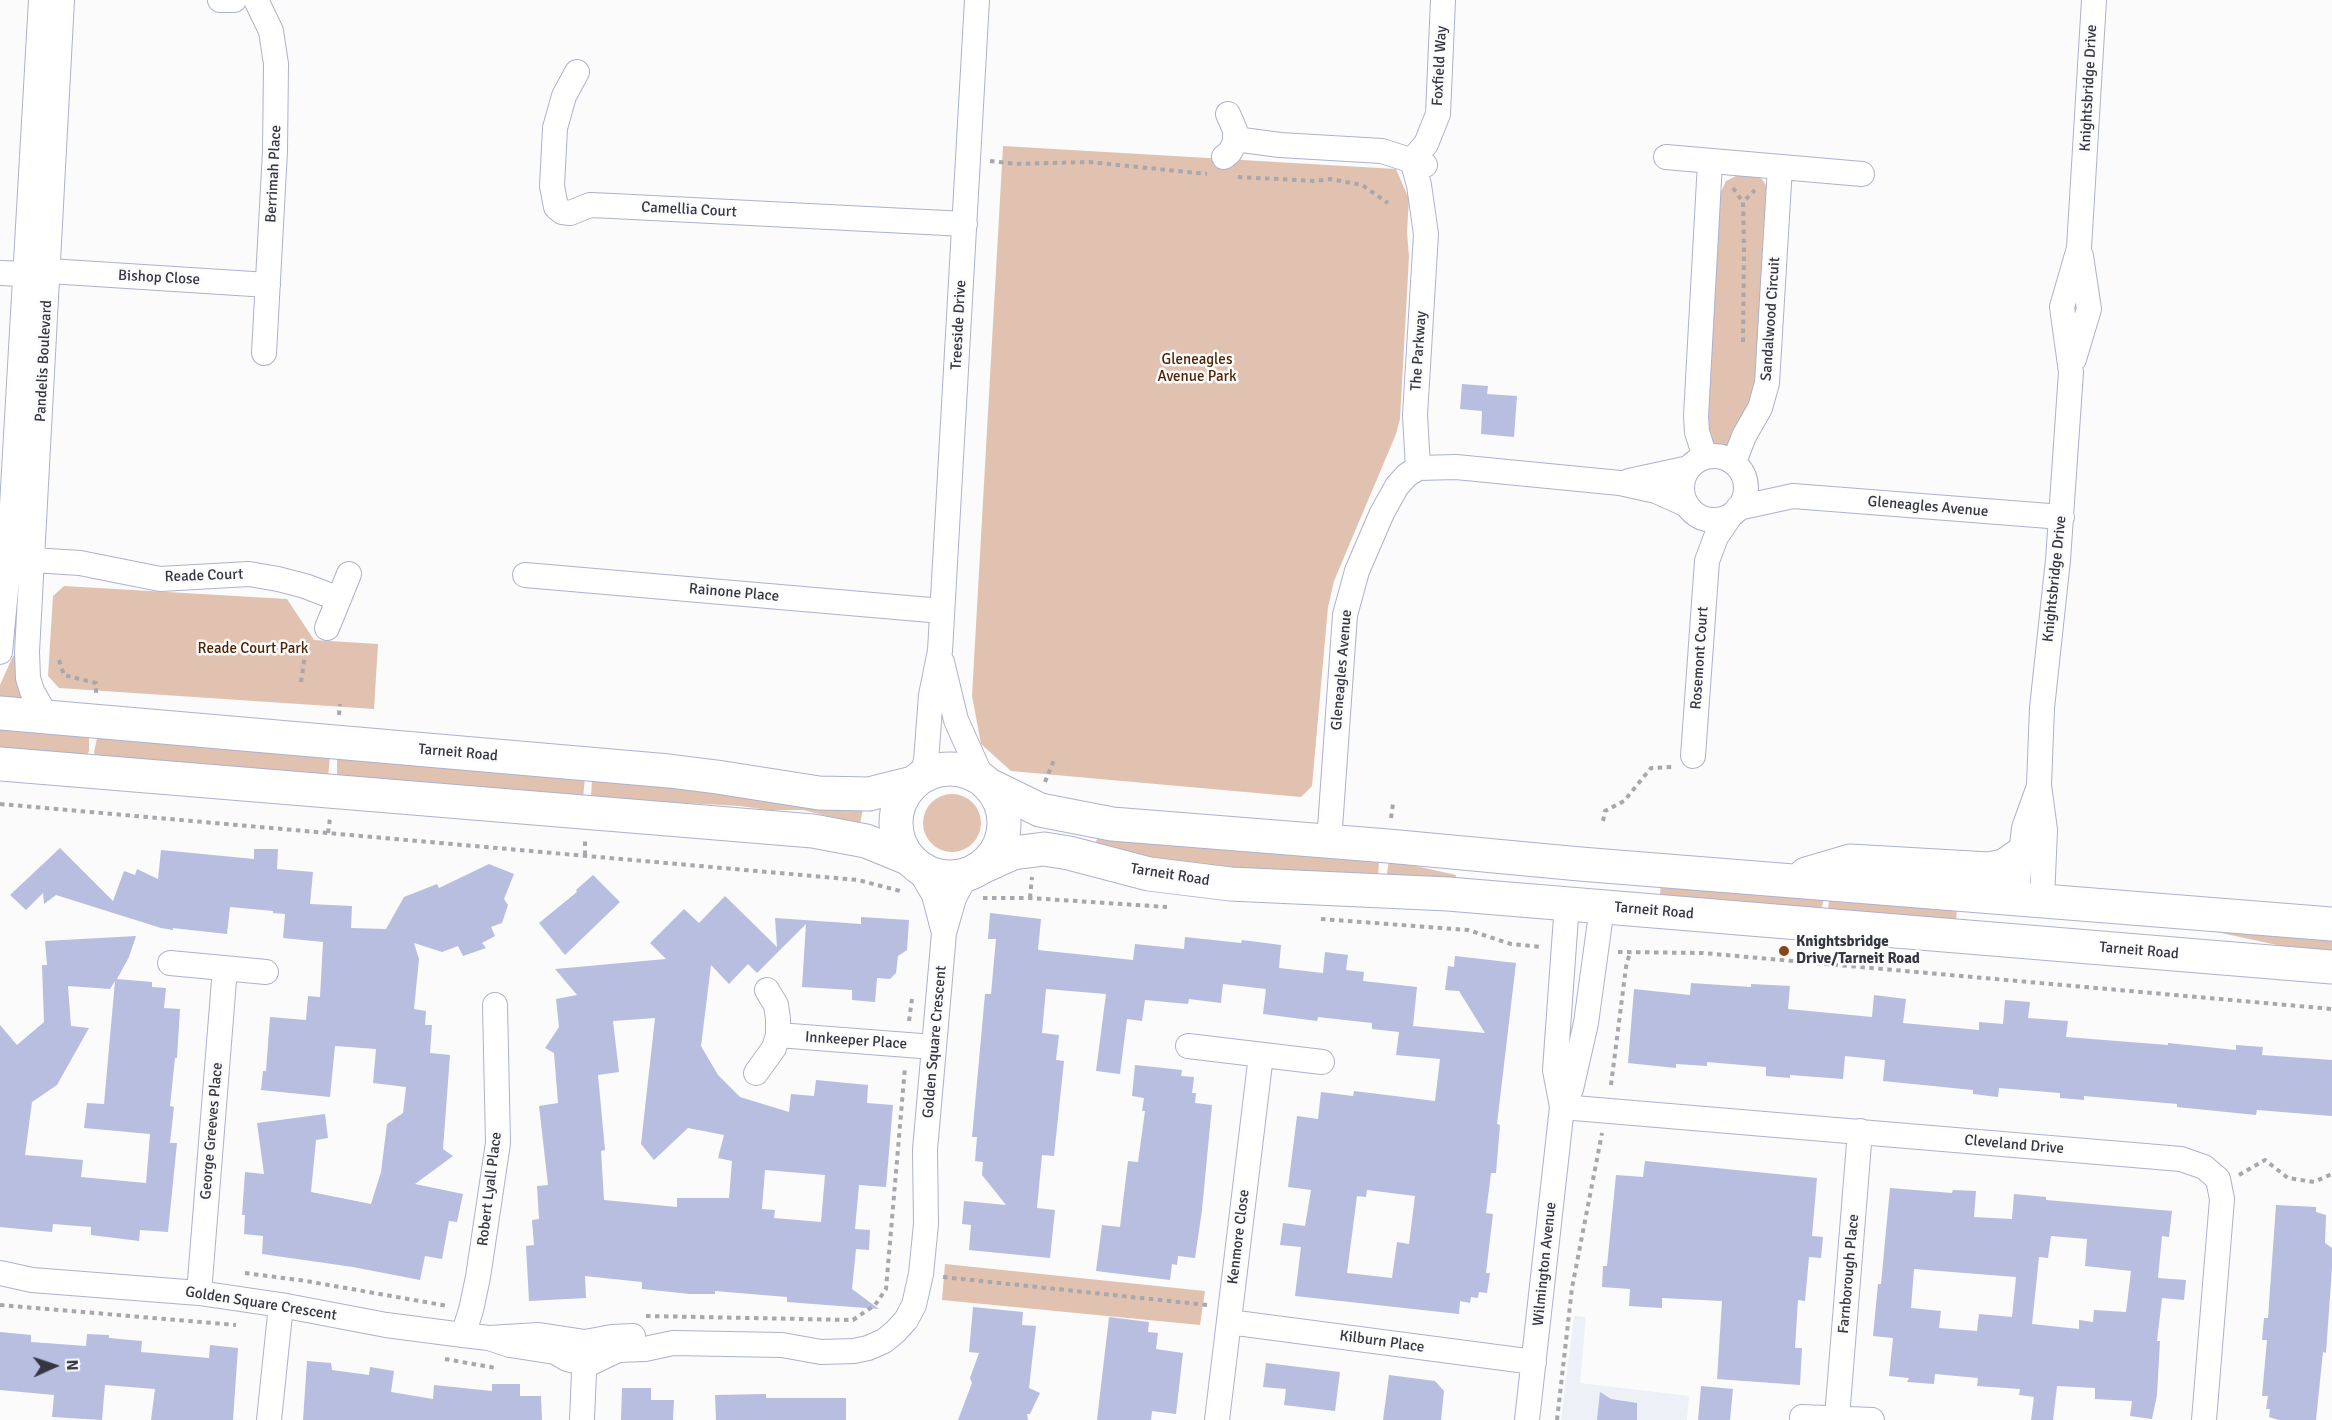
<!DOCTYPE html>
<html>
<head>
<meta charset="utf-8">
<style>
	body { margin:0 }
	#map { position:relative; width:2332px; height:1420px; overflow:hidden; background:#fbfbfb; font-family:Signika,sans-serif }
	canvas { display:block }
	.north { position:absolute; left:24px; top:1336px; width:60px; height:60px; -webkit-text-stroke:4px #fbfbfb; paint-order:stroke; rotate:87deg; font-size:16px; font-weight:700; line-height:24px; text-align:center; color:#343642 }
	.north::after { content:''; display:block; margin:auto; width:21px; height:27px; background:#343642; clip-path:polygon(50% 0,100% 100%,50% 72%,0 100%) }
</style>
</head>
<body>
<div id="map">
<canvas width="2332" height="1420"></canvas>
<div class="north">N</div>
</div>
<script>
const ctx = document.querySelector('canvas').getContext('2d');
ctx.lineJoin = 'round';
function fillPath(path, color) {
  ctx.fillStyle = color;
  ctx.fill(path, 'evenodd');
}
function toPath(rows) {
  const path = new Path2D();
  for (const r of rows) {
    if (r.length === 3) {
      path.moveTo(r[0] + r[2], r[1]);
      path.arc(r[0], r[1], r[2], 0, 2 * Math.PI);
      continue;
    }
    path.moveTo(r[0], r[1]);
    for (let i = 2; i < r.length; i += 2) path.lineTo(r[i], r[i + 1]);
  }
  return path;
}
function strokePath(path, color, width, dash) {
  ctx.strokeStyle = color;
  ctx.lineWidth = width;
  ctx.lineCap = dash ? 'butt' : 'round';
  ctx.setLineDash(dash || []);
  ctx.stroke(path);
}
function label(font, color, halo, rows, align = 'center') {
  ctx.font = font + ' Signika,sans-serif';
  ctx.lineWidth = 5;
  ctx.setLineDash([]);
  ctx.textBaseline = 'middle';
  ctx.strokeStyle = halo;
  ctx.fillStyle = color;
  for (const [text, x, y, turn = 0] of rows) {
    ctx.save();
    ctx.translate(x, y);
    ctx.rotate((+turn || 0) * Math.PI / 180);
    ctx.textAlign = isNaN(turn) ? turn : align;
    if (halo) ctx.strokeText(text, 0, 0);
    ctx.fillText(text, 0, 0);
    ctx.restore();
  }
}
const built = toPath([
	[1574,1316,1586,1317,1580,1383,1689,1396,1687,1420,1561,1420]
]);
const green = toPath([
	[1003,146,1396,169,1409,199,1407,232,1409,257,1400,419,1396,434,1334,581,1328,607,1312,786,1301,797,1011,771,981,744,972,696],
	[1740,174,1755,176,1762,179,1769,190,1758,390,1727,448,1710,448,1702,426,1720,194,1726,181],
	[64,586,287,599,314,640,378,644,374,709,59,688,48,676,53,596],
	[13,656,19,656,24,699,0,696,0,685],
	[0,726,89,734,89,751,86,757,0,749],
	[98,734,330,755,328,778,95,757,94,752],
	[337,756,585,777,583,798,337,778],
	[592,778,863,809,860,824,803,810,768,810,740,806,591,798],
	[952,823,29],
	[1099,835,1379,859,1378,881,1169,863,1095,844],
	[1389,860,1456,875,1454,885,1386,880],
	[1661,878,1824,899,1821,910,1660,896],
	[1830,890,1958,900,1956,921,1828,910],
	[2216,922,2332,931,2332,953,2291,948,2212,931],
	[945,1264,1205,1291,1200,1325,942,1300]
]);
const building = toPath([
	[1462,384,1488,386,1487,394,1517,396,1514,437,1481,434,1482,411,1460,409],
	[60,848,113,901,124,871,135,875,137,869,158,879,161,850,254,859,254,849,278,849,277,869,313,872,310,904,352,906,351,928,386,929,404,897,437,884,439,888,489,864,514,874,504,899,508,905,502,923,491,927,495,936,482,943,486,948,463,956,458,946,442,952,414,943,419,959,414,1009,426,1011,425,1025,432,1025,430,1053,450,1055,443,1149,453,1156,415,1184,463,1194,457,1222,449,1221,442,1259,425,1256,420,1280,353,1267,262,1254,263,1236,244,1234,245,1215,242,1215,245,1172,264,1174,257,1123,325,1114,328,1138,316,1140,311,1192,371,1204,381,1172,387,1124,403,1113,406,1087,373,1083,376,1049,335,1046,330,1097,261,1090,263,1071,266,1071,270,1017,306,1020,308,996,320,997,323,942,283,938,285,914,273,913,273,911,230,907,227,934,173,928,173,930,161,928,56,895,44,904,43,893,26,910,10,895],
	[593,875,620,902,565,955,539,923,577,892,576,890],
	[725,896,777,947,775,918,861,924,861,917,909,920,907,950,898,956,896,973,890,979,877,978,875,1002,852,1000,852,990,802,987,806,924,757,973,748,964,729,984,711,965,701,1046,718,1075,740,1097,789,1112,791,1094,814,1096,816,1080,868,1085,867,1103,893,1105,886,1187,859,1185,855,1229,870,1230,869,1250,856,1249,852,1289,879,1309,787,1302,787,1297,715,1291,715,1294,690,1294,642,1289,642,1282,585,1276,586,1298,529,1301,526,1246,534,1245,532,1220,539,1219,537,1186,548,1185,539,1106,558,1103,554,1053,545,1048,559,1027,556,999,577,995,555,969,666,959,650,943,684,909,699,923],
	[655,1018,641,1144,654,1160,688,1128,724,1135,718,1158,732,1161,729,1198,677,1198,677,1207,604,1200,601,1151,605,1150,598,1075,619,1072,613,1021],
	[765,1170,825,1175,821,1222,774,1218,775,1210,762,1209],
	[990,913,1041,919,1038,950,1133,960,1135,944,1184,949,1185,937,1241,943,1242,940,1281,945,1279,968,1323,973,1325,952,1348,955,1346,970,1364,972,1363,981,1417,987,1413,1026,1485,1033,1459,991,1445,990,1448,966,1454,967,1455,956,1516,963,1497,1124,1500,1125,1496,1173,1491,1173,1486,1213,1493,1214,1486,1273,1490,1273,1487,1293,1479,1292,1478,1298,1471,1297,1470,1303,1460,1301,1459,1314,1295,1296,1301,1247,1280,1245,1283,1223,1305,1226,1311,1190,1288,1187,1297,1116,1318,1119,1321,1092,1353,1096,1354,1091,1435,1101,1440,1059,1396,1055,1399,1032,1372,1029,1372,1023,1318,1017,1317,1021,1263,1014,1266,989,1223,984,1221,1003,1189,999,1188,1004,1145,1000,1142,1021,1127,1019,1120,1074,1096,1071,1106,994,1046,989,1042,1033,1059,1035,1056,1060,1064,1061,1054,1156,1042,1155,1037,1208,1055,1210,1050,1258,969,1250,971,1225,962,1224,964,1201,1006,1205,982,1175,983,1162,975,1161,977,1137,972,1137,985,994,991,994,996,939,988,939],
	[1367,1190,1415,1196,1409,1244,1397,1242,1392,1278,1347,1273,1357,1196,1366,1197],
	[136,936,129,957,117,979,152,982,152,987,166,988,164,1008,180,1009,177,1058,175,1058,170,1106,174,1107,170,1143,177,1143,168,1232,140,1230,139,1241,91,1235,91,1227,53,1224,52,1232,0,1227,0,1025,17,1045,44,1022,42,965,47,965,45,941],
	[115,981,104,1104,87,1103,84,1128,150,1134,146,1183,81,1177,83,1160,25,1155,32,1102,57,1085,89,1028,71,1026,68,986,110,989],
	[1691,983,1751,987,1751,984,1790,986,1788,1009,1872,1017,1874,995,1906,999,1903,1023,1979,1030,1979,1022,2003,1024,2005,1000,2030,1002,2028,1018,2068,1021,2066,1037,2168,1045,2168,1043,2236,1050,2236,1045,2263,1047,2262,1055,2332,1060,2332,1116,2257,1110,2256,1115,2177,1107,2177,1104,2084,1096,2084,1100,2060,1098,2060,1093,1999,1088,1998,1097,1973,1094,1973,1090,1883,1081,1885,1060,1845,1056,1843,1079,1790,1075,1790,1078,1766,1076,1766,1067,1707,1062,1707,1066,1676,1064,1676,1068,1628,1063,1634,989,1690,995],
	[1135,1065,1182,1070,1181,1076,1194,1077,1192,1093,1196,1093,1195,1103,1212,1105,1202,1210,1195,1258,1178,1256,1177,1265,1172,1264,1170,1280,1096,1271,1102,1225,1120,1227,1128,1161,1138,1162,1145,1111,1142,1111,1144,1098,1132,1096],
	[1645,1161,1817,1178,1812,1236,1823,1237,1821,1258,1809,1257,1805,1301,1798,1300,1795,1348,1802,1348,1800,1385,1717,1379,1722,1301,1662,1298,1662,1308,1629,1306,1630,1289,1602,1287,1603,1266,1607,1266,1616,1175,1643,1177],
	[1890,1188,1952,1193,1953,1190,1976,1191,1974,1217,2012,1219,2014,1194,2046,1197,2046,1200,2172,1211,2169,1237,2162,1236,2158,1278,2186,1280,2184,1300,2162,1298,2157,1341,2160,1341,2157,1395,2152,1419,2130,1416,2132,1401,2095,1399,2095,1388,2057,1386,2053,1420,2031,1420,2034,1397,2019,1395,2020,1389,1977,1386,1978,1378,1935,1374,1934,1384,1907,1382,1909,1378,1889,1376,1893,1338,1873,1336,1878,1284,1881,1284],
	[2051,1236,2087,1239,2085,1266,2131,1271,2126,1312,2094,1310,2093,1322,2079,1320,2079,1329,2032,1324,2039,1257,2048,1258],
	[1914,1269,2016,1277,2012,1317,1979,1314,1977,1331,1939,1328,1941,1311,1911,1308],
	[2276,1205,2316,1207,2316,1212,2326,1215,2325,1243,2332,1248,2332,1268,2326,1353,2323,1352,2316,1420,2279,1420,2269,1417,2270,1409,2266,1409,2268,1396,2262,1396,2267,1340,2262,1340,2264,1318,2268,1318],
	[973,1307,1023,1312,1022,1325,1036,1326,1029,1388,1040,1393,1030,1414,1027,1414,1028,1420,958,1420,972,1383,970,1378,979,1353,969,1352],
	[1109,1317,1149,1322,1148,1332,1158,1333,1156,1349,1183,1353,1176,1414,1152,1411,1151,1420,1097,1420],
	[0,1332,31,1335,31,1342,86,1346,87,1334,109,1335,109,1338,142,1341,141,1352,209,1358,210,1345,238,1348,233,1420,151,1420,155,1389,105,1385,102,1420,52,1417,54,1395,0,1390],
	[307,1361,331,1363,332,1370,369,1375,370,1367,394,1371,391,1392,433,1399,434,1385,492,1391,492,1384,520,1384,520,1396,541,1396,542,1420,303,1420],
	[1266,1363,1340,1372,1335,1411,1284,1405,1286,1389,1263,1387],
	[1389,1375,1435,1381,1444,1391,1441,1420,1383,1420],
	[1701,1386,1733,1389,1730,1420,1698,1420],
	[622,1388,651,1388,651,1400,674,1400,673,1420,621,1420],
	[1600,1392,1611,1399,1637,1403,1637,1420,1597,1420],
	[766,1394,766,1398,846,1398,846,1420,716,1420,715,1395]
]);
const path = toPath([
	[990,161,1016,164,1089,162,1207,174],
	[1238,177,1316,181,1330,179,1362,185,1388,203],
	[1733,188,1743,202],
	[1743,342,1744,246,1743,202,1755,190],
	[59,660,64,675,96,683,96,693],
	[301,682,307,641],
	[339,715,340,704],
	[1045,782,1054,760],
	[0,804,858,880,904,892],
	[1391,818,1393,804],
	[1603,821,1605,811,1624,801,1651,768,1674,767],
	[328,833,330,818],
	[585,855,585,839],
	[983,898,1030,898,1167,907],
	[1030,898,1032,877],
	[1321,919,1468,930,1511,944,1542,947],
	[1618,952,1703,953,2332,1009],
	[909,1021,912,999],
	[1611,1085,1626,967,1630,952],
	[2239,1175,2265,1160,2288,1178,2314,1182,2332,1174],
	[245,1273,306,1281,448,1306],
	[943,1277,1207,1305],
	[0,1305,236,1325],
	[646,1316,853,1320,875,1305,886,1289,905,1067],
	[445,1359,496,1368],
	[1557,1420,1572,1288,1602,1133]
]);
const street = toPath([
	[220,0,234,0],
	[256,0,271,31,276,64,275,151,264,353],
	[577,72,564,96,555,128,552,186,556,207,562,212,570,213,590,205,613,206,965,224],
	[1235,139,1280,145,1382,151,1425,165],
	[1224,157,1230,152,1235,142,1235,130,1228,114],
	[1666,157,1862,174],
	[1412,160,1419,185,1426,234,1415,415,1418,468],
	[1412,160,1426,144,1438,114,1443,0],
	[49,271,268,285],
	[0,273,26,274],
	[2074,359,2089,309,2081,256],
	[1714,488,32],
	[1705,457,1697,432,1696,416,1710,162],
	[1734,462,1744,436,1760,408,1767,383,1780,167],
	[1629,481,1689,468],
	[1738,508,1793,496,2062,517],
	[17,559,80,563,160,579,249,574,278,579,305,586,339,599],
	[525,575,942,611],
	[327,628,349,574],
	[0,652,9,558,41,0],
	[942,662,956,720,982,778],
	[47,717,32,691,28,678,27,652,62,0],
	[1693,756,1707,561,1716,537,1731,515],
	[920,778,926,761,931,695,940,651,977,0],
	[1329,842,1345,615,1357,571,1382,513,1397,486,1407,475,1418,468,1456,467,1620,483,1656,491,1687,505],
	[917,866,934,895,944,933],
	[2016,898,2024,828,2038,789],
	[2042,900,2045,830,2039,785,2042,708,2058,560,2071,372,2062,307,2079,248,2094,0],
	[170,963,266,972],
	[778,1035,934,1047],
	[1188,1046,1322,1062],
	[756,1073,774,1048,778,1035,778,1019,776,1005,767,990],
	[1562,1107,2181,1159,2204,1167,2218,1179,2222,1199,2204,1420],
	[1562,1107,1555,1070,1567,903],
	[0,1273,32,1280,199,1293,281,1305,386,1325,463,1335,489,1338,539,1335,585,1342,612,1337,633,1336],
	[199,1293,225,968],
	[1229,1322,1534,1362],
	[463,1335,471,1310,478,1277,498,1143,495,1005],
	[489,1338,510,1345,555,1352,567,1359,584,1363,591,1363,618,1350,645,1349,673,1343,782,1345,821,1352,854,1351,868,1348,884,1341,895,1332,906,1320,914,1305,921,1274,926,1224,925,1150,944,933,954,898,962,883,977,870],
	[1802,1417,1872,1420],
	[1837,1417,1860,1131],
	[269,1420,281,1305],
	[582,1420,585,1348],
	[1217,1420,1261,1055],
	[1527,1420,1562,1107,1571,1089,1586,1023,1602,907]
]);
const secondary = toPath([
	[0,713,669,771,717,777,819,793,869,794,913,783],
	[0,764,813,831,866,841,910,859],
	[950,823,54],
	[989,785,1040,810,1112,824,1388,846,1580,864,2332,924],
	[982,867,1013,853,1044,849,1069,853,1149,874,1230,884,1448,894,2332,967],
	[1806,874,1850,861,1989,869,2004,866,2020,855]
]);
const markers = [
	[1784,951,6,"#884516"]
];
const streetNames = [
	["Foxfield Way",1440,66,-87],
	["Knightsbridge Drive",2089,88,-87],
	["Berrimah Place",274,174,-87],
	["Camellia Court",689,210,3],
	["Bishop Close",159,278,3],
	["Sandalwood Circuit",1771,319,-86],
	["Treeside Drive",959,325,-87],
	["The Parkway",1419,351,-86],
	["Pandelis Boulevard",44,361,-87],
	["Gleneagles Avenue",1928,507,5],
	["Reade Court",204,576,-2],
	["Knightsbridge Drive",2055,579,-84],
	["Rainone Place",734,593,5],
	["Rosemont Court",1700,658,-86],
	["Gleneagles Avenue",1342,670,-85],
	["Tarneit Road",458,753,5],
	["Tarneit Road",1170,875,9],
	["Tarneit Road",1654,911,5],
	["Tarneit Road",2139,951,5],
	["Innkeeper Place",856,1041,4],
	["Golden Square Crescent",935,1042,-85],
	["George Greeves Place",212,1131,-85],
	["Cleveland Drive",2014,1145,5],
	["Robert Lyall Place",490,1189,-83],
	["Kenmore Close",1239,1237,-83],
	["Wilmington Avenue",1545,1264,-84],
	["Farnborough Place",1849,1274,-85],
	["Golden Square Crescent",261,1304,9],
	["Kilburn Place",1382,1342,8]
];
const parkNames = [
	["Gleneagles",1197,360],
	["Avenue Park",1197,377],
	["Reade Court Park",253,649]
];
const poiNames = [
	["Knightsbridge",1796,942],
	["Drive/Tarneit Road",1796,959]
];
fillPath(built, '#eef0f8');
fillPath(green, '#e1c2b0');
fillPath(building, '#b7bedf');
strokePath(street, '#acb1d0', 26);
strokePath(secondary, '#acb1d0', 35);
strokePath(path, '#a7a7ad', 4, [4.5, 4.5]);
strokePath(street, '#fff', 24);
strokePath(secondary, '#fff', 33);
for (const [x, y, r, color] of markers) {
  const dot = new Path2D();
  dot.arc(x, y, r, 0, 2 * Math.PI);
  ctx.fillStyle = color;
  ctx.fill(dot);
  strokePath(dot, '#fbfbfb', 2);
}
label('15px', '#343642', '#fbfbfb', streetNames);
label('15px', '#4e2303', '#fbfbfb', parkNames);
label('bold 15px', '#343642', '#fbfbfb', poiNames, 'left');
</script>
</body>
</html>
